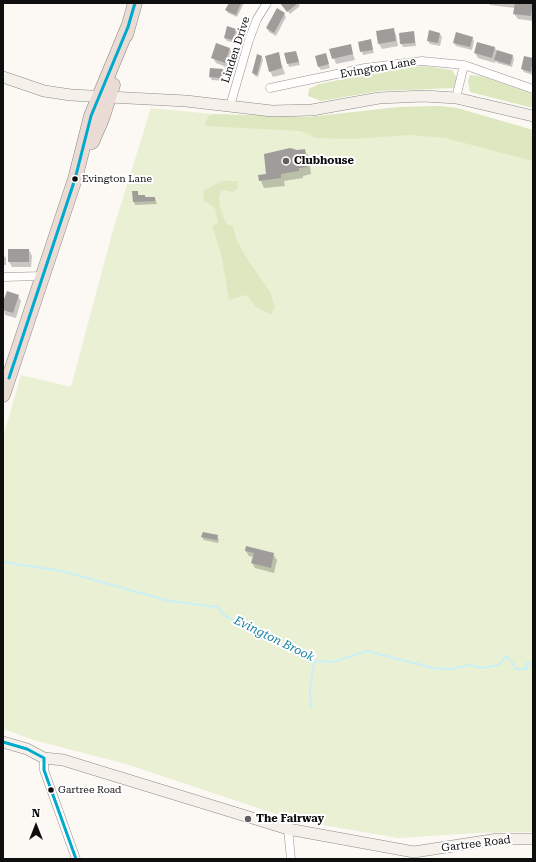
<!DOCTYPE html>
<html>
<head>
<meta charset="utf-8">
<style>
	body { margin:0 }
	#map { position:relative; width:536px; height:862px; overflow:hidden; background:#fcf8f4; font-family:"Roboto Serif",serif }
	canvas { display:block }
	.frame { position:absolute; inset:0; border:4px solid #0e0e0e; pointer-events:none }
	.north { position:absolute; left:16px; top:806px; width:40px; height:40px; -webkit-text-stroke:3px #fff; paint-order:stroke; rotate:0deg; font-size:11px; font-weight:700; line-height:16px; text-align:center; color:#0e0e0e }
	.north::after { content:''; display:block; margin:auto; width:14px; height:18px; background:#0e0e0e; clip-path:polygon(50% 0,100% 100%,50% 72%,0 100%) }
</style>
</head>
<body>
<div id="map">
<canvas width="536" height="862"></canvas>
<div class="frame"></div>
<div class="north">N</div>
</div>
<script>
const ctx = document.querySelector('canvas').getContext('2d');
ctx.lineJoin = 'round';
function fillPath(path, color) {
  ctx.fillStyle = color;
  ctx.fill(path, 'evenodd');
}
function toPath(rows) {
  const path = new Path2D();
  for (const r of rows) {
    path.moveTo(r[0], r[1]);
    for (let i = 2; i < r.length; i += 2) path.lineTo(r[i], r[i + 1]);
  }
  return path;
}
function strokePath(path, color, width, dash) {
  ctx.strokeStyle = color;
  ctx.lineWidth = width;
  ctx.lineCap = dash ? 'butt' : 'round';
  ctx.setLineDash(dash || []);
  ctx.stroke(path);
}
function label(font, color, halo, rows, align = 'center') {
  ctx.font = font + ' "Roboto Serif",serif';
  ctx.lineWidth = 4;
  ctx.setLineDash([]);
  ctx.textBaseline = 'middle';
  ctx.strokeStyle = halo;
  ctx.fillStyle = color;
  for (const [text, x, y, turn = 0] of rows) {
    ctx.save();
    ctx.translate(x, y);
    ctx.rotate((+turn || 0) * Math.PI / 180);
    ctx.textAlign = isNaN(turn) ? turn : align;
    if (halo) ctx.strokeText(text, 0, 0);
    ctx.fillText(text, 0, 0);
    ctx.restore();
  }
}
const green = toPath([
	[439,106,457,108,533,130,533,832,478,833,398,838,294,820,126,764,37,741,3,729,3,437,21,375,71,387,113,230,151,108,213,114,308,117,399,107]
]);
const forest = toPath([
	[424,66,452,70,457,78,454,88,379,91,321,101,308,96,309,89,319,84,383,71],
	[470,75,481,76,533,94,533,108,470,92,468,81],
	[439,106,457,108,533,130,533,161,445,138,410,135,351,139,316,138,301,131,204,126,208,117,213,114,308,117,399,107],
	[222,181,238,181,238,188,233,192,221,190,219,197,220,207,224,219,228,225,233,226,236,239,246,257,270,292,275,307,271,315,255,306,247,295,229,300,221,253,212,226,218,223,215,208,203,200,204,190]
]);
const shadow = toPath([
	[230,3,244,3,237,17,228,13,226,10],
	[282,3,298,3,300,6,290,14],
	[488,3,533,3,533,21,518,19,514,14,515,8,490,5],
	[284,14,286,17,276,36,269,32,267,28],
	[393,29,396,35,398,46,382,49,379,44],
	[236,30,238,33,235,43,227,41,225,38],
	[414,32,416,46,403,47,401,43],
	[440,34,442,37,440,46,430,44,428,41],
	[472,37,474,41,472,50,456,46,454,43],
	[370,40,374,53,363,55,359,43],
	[350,45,355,60,336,64,331,49],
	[495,48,497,51,513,56,514,59,512,67,497,63,496,60,495,63,478,58,475,53],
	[230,49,233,54,228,68,216,63,213,58],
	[296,52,300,65,289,67,288,64],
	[278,54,285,74,273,77,270,71],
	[325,54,330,68,321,70,319,67],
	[262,57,263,60,258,77,255,76,253,73],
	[525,57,533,59,533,75,524,72,522,69],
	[223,70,225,73,224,81,212,80,210,77],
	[304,150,309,157,311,174,303,176,303,178,284,181,285,186,264,188,259,176,267,174,297,151],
	[137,192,139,196,145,196,146,198,155,198,157,204,135,205,134,202],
	[29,250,32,256,31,267,12,267,9,262],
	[3,255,6,258,6,265,3,265],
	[18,296,21,301,16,318,5,315,3,297,5,300],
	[217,536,219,540,218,543,204,540,202,537],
	[246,551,273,554,277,560,274,573,255,568,252,563,254,557,249,556]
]);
const stream = toPath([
	[3,562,62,571,169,601,217,607,225,616,314,661,333,662,367,651,433,668,451,669,470,665,482,668,499,665,506,656,510,659,516,669,526,669,527,663,533,665],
	[311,708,310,689,314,661]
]);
const building = toPath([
	[229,3,241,3,236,15,225,10],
	[280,3,298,3,287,12],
	[515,3,533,3,531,16,513,14],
	[277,8,285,13,274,33,266,28],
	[227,26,236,29,233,40,224,38],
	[394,28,396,41,378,44,376,31],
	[429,30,440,33,438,43,427,41],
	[414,31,415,43,400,44,399,33],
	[456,32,473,37,470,47,453,43],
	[371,39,373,50,360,52,358,42],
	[477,42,495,47,492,58,474,53],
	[216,43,230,48,225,63,211,58],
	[351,44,353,54,332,59,329,49],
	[497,50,513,55,510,65,494,60],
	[296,51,299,62,287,64,284,53],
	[279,52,282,68,269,72,265,56],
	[326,53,329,64,318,67,315,56],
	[257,54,262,56,257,75,252,73],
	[524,56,533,58,531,72,521,69],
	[210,68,223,69,222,78,209,77],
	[290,148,297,150,305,149,307,167,299,168,299,171,281,174,281,178,259,181,258,175,266,174,264,154],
	[132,191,138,191,138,195,145,195,145,197,155,197,155,201,133,202],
	[8,249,29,249,29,262,8,262],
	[7,291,19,295,13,313,3,310,3,302],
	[203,532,218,535,217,540,201,537],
	[246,546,274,553,271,568,251,563,254,553,245,551]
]);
const street = toPath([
	[270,88,365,68,422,61,464,65],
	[456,98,464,65,533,89],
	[230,106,249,40,257,19,267,3],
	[3,277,42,276],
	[44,758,44,770,76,859],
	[288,829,291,859]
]);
const secondary = toPath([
	[3,77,44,91,71,95,186,101,272,111,312,110,379,98,424,96,456,98,533,116],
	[3,742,27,749,44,758,63,760,288,829,414,852,498,839,533,839]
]);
const highway = toPath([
	[126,35,135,3],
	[92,142,102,119,113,85],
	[3,395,75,179,91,116,128,27]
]);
const bus1 = toPath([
	[9,378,75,179,91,116,128,27,135,3],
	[3,742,27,749,44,758,44,770,76,859]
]);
const markers = [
	[286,161,4,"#61605e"],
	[75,179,3.5,"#0e0e0e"],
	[51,790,3.5,"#0e0e0e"],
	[248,819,4,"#61605e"]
];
const busNames = [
	["Evington Lane",82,179],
	["Gartree Road",58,790]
];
const streetNames = [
	["Linden Drive",236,50,-72],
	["Evington Lane",378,68,-10],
	["Gartree Road",476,844,-7]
];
const poiNames = [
	["Clubhouse",294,161],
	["The Fairway",256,819]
];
const waterNames = [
	["Evington Brook",274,639,26]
];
fillPath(green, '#eaf0d4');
fillPath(forest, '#dde8c1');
fillPath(shadow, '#0003');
strokePath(stream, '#caeff5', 2);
fillPath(building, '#9f9c99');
strokePath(street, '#959392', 9);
strokePath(secondary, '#8c8a88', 12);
strokePath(highway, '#82817f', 15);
strokePath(street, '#fffefd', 8);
strokePath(secondary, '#f5f1ea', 11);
strokePath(highway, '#eadbd5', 14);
strokePath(bus1, '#00a9ce', 3);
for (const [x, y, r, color] of markers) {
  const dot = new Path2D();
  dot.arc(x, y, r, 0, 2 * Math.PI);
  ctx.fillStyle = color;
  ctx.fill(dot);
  strokePath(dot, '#fff', 1.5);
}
label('10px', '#0e0e0e', '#fff', busNames, 'left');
label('11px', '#0e0e0e', '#fff', streetNames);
label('bold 11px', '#0e0e0e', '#fff', poiNames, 'left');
label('italic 12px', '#1780a1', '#fff', waterNames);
</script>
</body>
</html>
